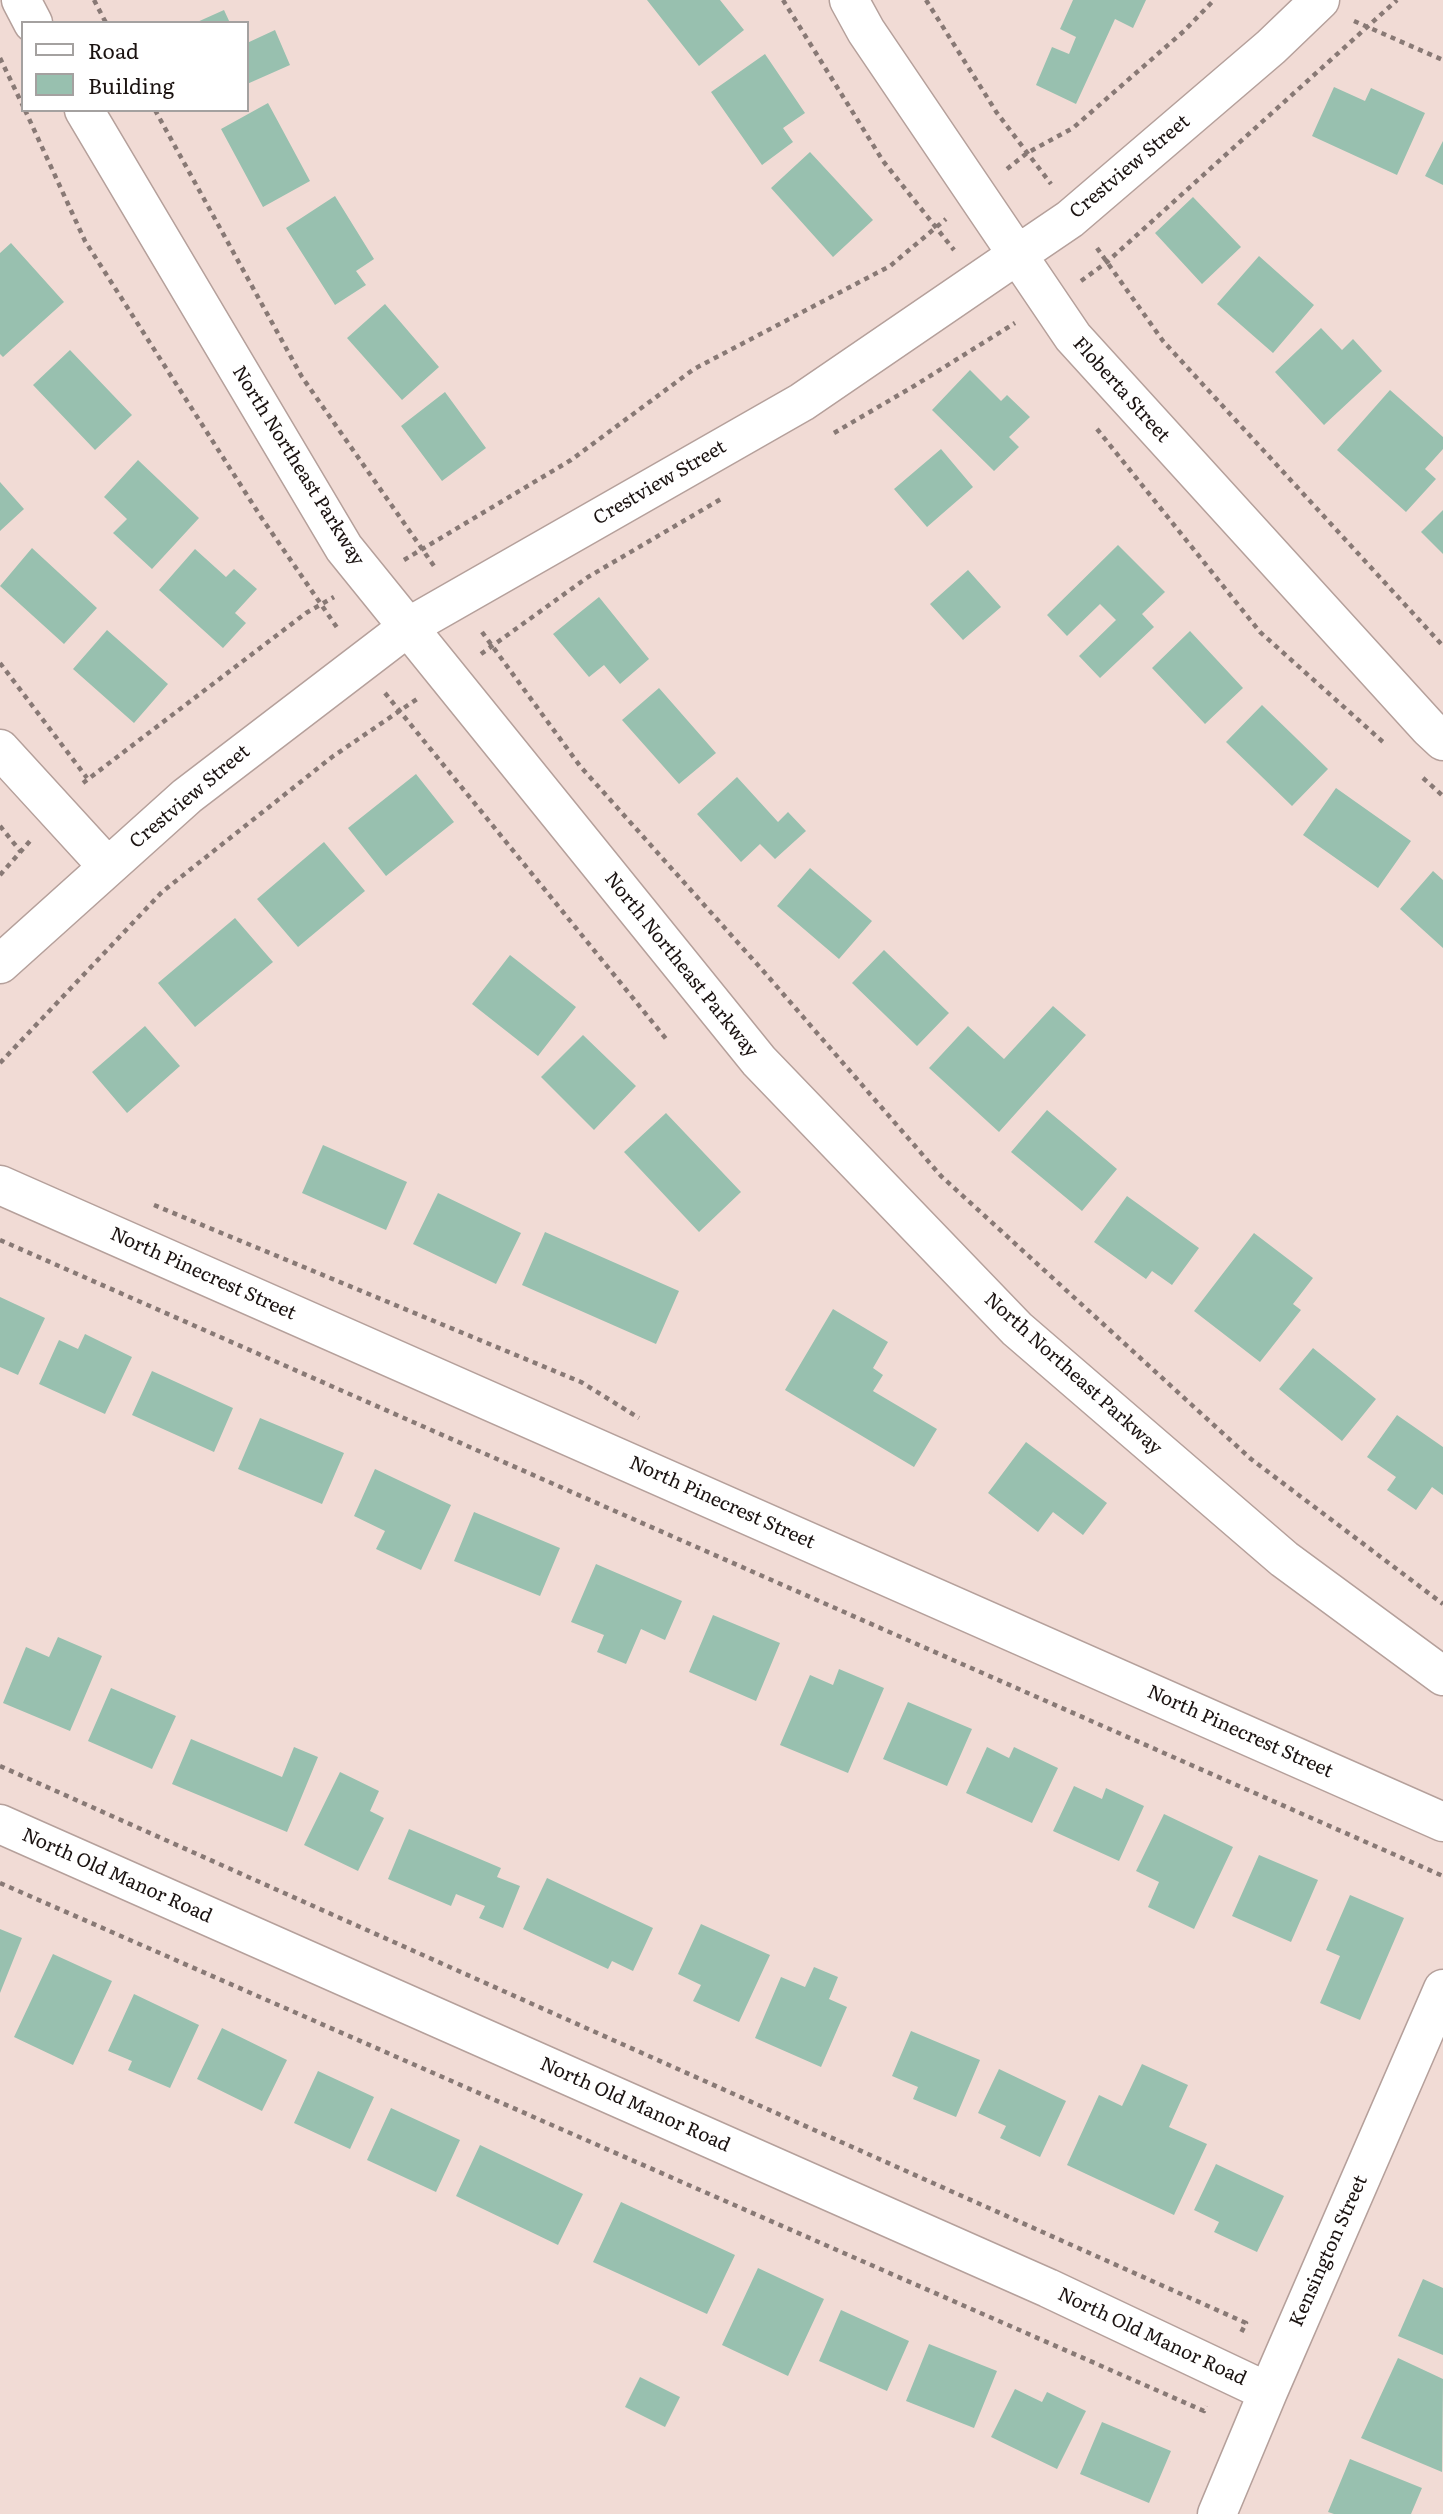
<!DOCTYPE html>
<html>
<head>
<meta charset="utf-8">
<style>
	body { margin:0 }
	#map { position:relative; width:1443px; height:2514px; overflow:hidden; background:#f1dbd5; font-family:Literata,serif }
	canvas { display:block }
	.legend { position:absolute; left:21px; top:21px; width:228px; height:91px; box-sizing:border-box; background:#fff; border:2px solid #a4a1a0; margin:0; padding:9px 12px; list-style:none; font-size:21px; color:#1b1311 }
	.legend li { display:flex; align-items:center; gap:14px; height:35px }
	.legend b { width:35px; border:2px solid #a4a1a0 }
</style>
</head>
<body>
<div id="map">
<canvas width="1443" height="2514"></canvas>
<ul class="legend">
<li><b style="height:9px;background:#fff"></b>Road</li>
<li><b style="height:19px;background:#98c0af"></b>Building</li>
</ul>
</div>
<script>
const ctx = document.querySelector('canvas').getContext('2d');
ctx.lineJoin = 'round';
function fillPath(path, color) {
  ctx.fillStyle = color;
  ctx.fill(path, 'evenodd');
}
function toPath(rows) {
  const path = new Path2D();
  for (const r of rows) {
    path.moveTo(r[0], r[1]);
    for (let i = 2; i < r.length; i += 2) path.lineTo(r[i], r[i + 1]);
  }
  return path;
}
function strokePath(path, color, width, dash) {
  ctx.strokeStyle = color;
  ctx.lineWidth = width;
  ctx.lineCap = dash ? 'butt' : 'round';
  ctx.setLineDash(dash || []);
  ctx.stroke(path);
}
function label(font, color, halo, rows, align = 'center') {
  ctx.font = font + ' Literata,serif';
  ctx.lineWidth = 5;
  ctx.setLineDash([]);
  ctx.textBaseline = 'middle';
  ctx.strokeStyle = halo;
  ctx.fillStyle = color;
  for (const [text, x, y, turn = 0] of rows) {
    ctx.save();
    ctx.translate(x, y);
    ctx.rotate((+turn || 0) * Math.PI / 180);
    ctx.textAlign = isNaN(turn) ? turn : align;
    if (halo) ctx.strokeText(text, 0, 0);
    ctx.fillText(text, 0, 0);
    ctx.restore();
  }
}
const building = toPath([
	[647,0,720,0,744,30,699,66],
	[1073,0,1146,0,1133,28,1115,19,1076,104,1036,85,1052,47,1069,54,1076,37,1060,29],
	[224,10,230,23,195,23],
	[275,30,290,65,247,84,247,43],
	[765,54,805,113,783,128,793,142,762,165,711,92],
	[1334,87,1365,101,1371,88,1425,113,1397,175,1312,136],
	[268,103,310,181,263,207,221,129],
	[1443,141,1443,185,1425,176],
	[810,152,873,220,833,257,771,188],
	[335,196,374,259,356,271,366,285,335,305,286,228],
	[1193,197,1241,247,1202,284,1155,233],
	[11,243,64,302,3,357,0,354,0,253],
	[1259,256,1314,305,1273,353,1217,304],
	[385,304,439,367,402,400,347,338],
	[1321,328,1342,350,1353,339,1382,371,1324,425,1275,372],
	[70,350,132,415,95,450,33,385],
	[970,370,1001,401,1007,395,1030,417,1009,437,1019,447,994,471,932,410],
	[1390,390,1443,437,1443,449,1425,469,1436,479,1406,512,1337,450],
	[445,392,486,448,442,481,401,426],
	[941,449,973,487,927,527,894,489],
	[138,460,199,518,152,569,113,533,127,519,104,497],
	[0,482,24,509,0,531],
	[1443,510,1443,554,1421,532],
	[1118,545,1165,592,1142,614,1154,627,1100,678,1079,656,1116,620,1100,604,1067,636,1047,615],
	[32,548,97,608,64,644,0,586],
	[195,549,226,577,234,569,257,589,235,613,246,623,223,648,159,590],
	[968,570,1001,607,963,640,930,604],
	[599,597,649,659,620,684,604,665,589,677,553,634],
	[107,630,168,684,134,723,73,669],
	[1190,631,1243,688,1205,724,1152,668],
	[659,688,716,753,679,784,622,720],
	[1262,705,1328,769,1292,806,1226,742],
	[416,774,454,822,386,876,348,828],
	[737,777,778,822,788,812,806,831,775,859,760,844,741,862,697,814],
	[1336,788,1411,841,1378,888,1303,835],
	[324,842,365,891,298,947,257,899],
	[810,868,872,921,839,959,777,906],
	[1433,871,1443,880,1443,948,1400,909],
	[235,918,273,962,195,1027,158,983],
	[884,950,949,1013,917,1046,852,983],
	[510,955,576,1007,538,1056,472,1004],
	[1053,1006,1086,1035,999,1132,929,1068,968,1026,1004,1059],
	[145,1026,180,1066,127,1113,92,1072],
	[583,1035,636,1086,594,1130,541,1077],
	[1047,1110,1117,1169,1082,1211,1011,1152],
	[666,1113,741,1192,699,1232,624,1152],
	[323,1145,407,1182,386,1230,302,1193],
	[438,1193,521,1233,496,1284,413,1244],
	[1127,1196,1199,1248,1172,1285,1152,1271,1146,1279,1094,1242],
	[545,1232,679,1291,656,1344,522,1285],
	[1254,1233,1313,1278,1293,1304,1301,1310,1260,1362,1194,1311],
	[0,1297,45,1318,18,1375,0,1367],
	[833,1309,888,1342,873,1368,883,1375,873,1391,937,1429,914,1467,785,1390],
	[85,1334,132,1357,105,1414,39,1384,59,1340,78,1349],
	[1313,1348,1376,1399,1342,1441,1279,1389],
	[152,1371,233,1408,214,1452,132,1415],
	[1397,1415,1443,1447,1443,1495,1432,1487,1416,1510,1387,1490,1396,1477,1367,1457],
	[260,1418,344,1453,322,1504,238,1469],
	[1026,1442,1107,1503,1083,1535,1053,1512,1038,1532,988,1493],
	[375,1469,451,1505,421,1570,376,1549,385,1531,354,1516],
	[474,1512,560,1548,540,1596,454,1561],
	[596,1564,682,1601,665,1640,641,1629,626,1664,597,1652,604,1635,571,1622],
	[713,1615,780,1643,756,1701,689,1672],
	[58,1637,102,1656,70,1731,3,1703,26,1647,49,1657],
	[839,1669,884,1688,848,1773,780,1745,810,1675,833,1685],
	[111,1688,176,1716,152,1769,88,1741],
	[908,1702,972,1729,947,1786,883,1759],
	[191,1739,282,1777,294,1747,318,1757,287,1832,172,1784],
	[987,1747,1009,1758,1014,1747,1058,1768,1032,1823,966,1793],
	[340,1772,379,1791,370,1811,384,1818,358,1871,304,1845],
	[1074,1786,1102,1799,1106,1788,1144,1806,1119,1861,1053,1831],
	[1164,1814,1233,1847,1194,1929,1148,1907,1159,1882,1136,1871],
	[409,1829,501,1868,497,1877,520,1886,503,1928,479,1918,485,1906,456,1894,451,1906,388,1879],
	[1259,1855,1318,1880,1291,1942,1232,1916],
	[547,1878,653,1928,633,1971,612,1961,608,1969,523,1929],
	[1350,1895,1404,1918,1360,2020,1320,2003,1340,1956,1326,1950],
	[701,1924,770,1955,739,2022,693,2001,701,1985,678,1974],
	[0,1929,22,1938,0,1993],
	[53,1954,112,1981,73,2065,14,2037],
	[814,1967,838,1977,829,1999,847,2007,821,2067,755,2038,781,1977,805,1987],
	[134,1994,199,2025,170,2088,128,2070,132,2061,108,2051],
	[222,2028,287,2060,262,2111,197,2079],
	[911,2031,980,2060,956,2117,913,2099,918,2087,892,2076],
	[1142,2064,1188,2085,1169,2127,1207,2144,1174,2215,1067,2165,1099,2095,1122,2106],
	[999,2069,1066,2101,1040,2157,1000,2138,1006,2126,978,2113],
	[318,2071,374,2097,350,2149,294,2123],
	[391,2108,460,2140,436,2192,367,2160],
	[480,2145,583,2194,558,2245,456,2196],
	[1216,2164,1284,2196,1257,2252,1214,2232,1219,2222,1194,2210],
	[621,2202,735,2255,707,2314,593,2262],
	[758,2268,824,2299,788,2376,722,2345],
	[1423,2279,1443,2288,1443,2355,1398,2336],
	[841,2310,909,2341,887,2391,819,2361],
	[929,2344,997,2371,974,2428,906,2401],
	[1398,2358,1443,2379,1442,2472,1361,2438],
	[640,2377,680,2397,665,2427,625,2407],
	[1015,2389,1042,2402,1047,2392,1086,2411,1057,2469,991,2437],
	[1102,2422,1171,2451,1149,2503,1080,2474],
	[1350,2459,1422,2488,1411,2514,1334,2514,1328,2512]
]);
const path = toPath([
	[94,0,106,23],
	[783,0,883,161,954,250],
	[926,0,997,113,1051,184],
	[1354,21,1443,60],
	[0,58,23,106],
	[25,110,85,241,261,517,338,629],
	[155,110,302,377,434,566],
	[1007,169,1027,153,1073,128,1184,31,1214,0],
	[1097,248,1163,341,1443,646],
	[1081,281,1107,262,1397,0],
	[1097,429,1260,632,1383,742],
	[834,433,914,386,1015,323],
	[404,560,571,460,694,369,890,266,946,219],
	[482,632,580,766,765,973,941,1176,1251,1459,1443,1604],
	[481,654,588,577,721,499],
	[0,663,87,778],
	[385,693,667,1040],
	[1423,778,1443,796],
	[83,783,306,613,334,597],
	[0,826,21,852],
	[0,875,30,841],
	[0,1063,162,892,332,757,417,699],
	[154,1205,581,1382,639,1418],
	[0,1240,1443,1876],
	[0,1766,1246,2323,1240,2335],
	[0,1883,1204,2411,1206,2406]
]);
const minor = toPath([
	[21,0,33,23],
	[849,0,866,31,1073,337,1429,728,1443,741],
	[84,110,344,548,759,1061,1017,1329,1284,1559,1443,1676],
	[0,749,108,867],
	[0,964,187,796,408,627,802,402,1017,255,1070,219,1271,47,1320,0],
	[0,1185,1443,1822],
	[0,1824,1048,2288,1268,2392],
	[1217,2514,1268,2392,1443,1989]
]);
const streetNames = [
	["Crestview Street",1130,167,-40],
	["Floberta Street",1121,390,48],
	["North Northeast Parkway",298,466,58],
	["Crestview Street",660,483,-30],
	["Crestview Street",190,797,-40],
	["North Northeast Parkway",681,965,51],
	["North Pinecrest Street",203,1274,24],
	["North Northeast Parkway",1073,1374,42],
	["North Pinecrest Street",722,1503,24],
	["North Pinecrest Street",1240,1732,24],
	["North Old Manor Road",117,1876,24],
	["North Old Manor Road",635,2105,24],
	["Kensington Street",1329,2251,-66],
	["North Old Manor Road",1152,2337,25]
];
fillPath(building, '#98c0af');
strokePath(minor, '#b5a09b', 41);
strokePath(path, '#887975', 4.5, [5, 5]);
strokePath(minor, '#fff', 38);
label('19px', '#1b1311', '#fff', streetNames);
</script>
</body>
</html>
